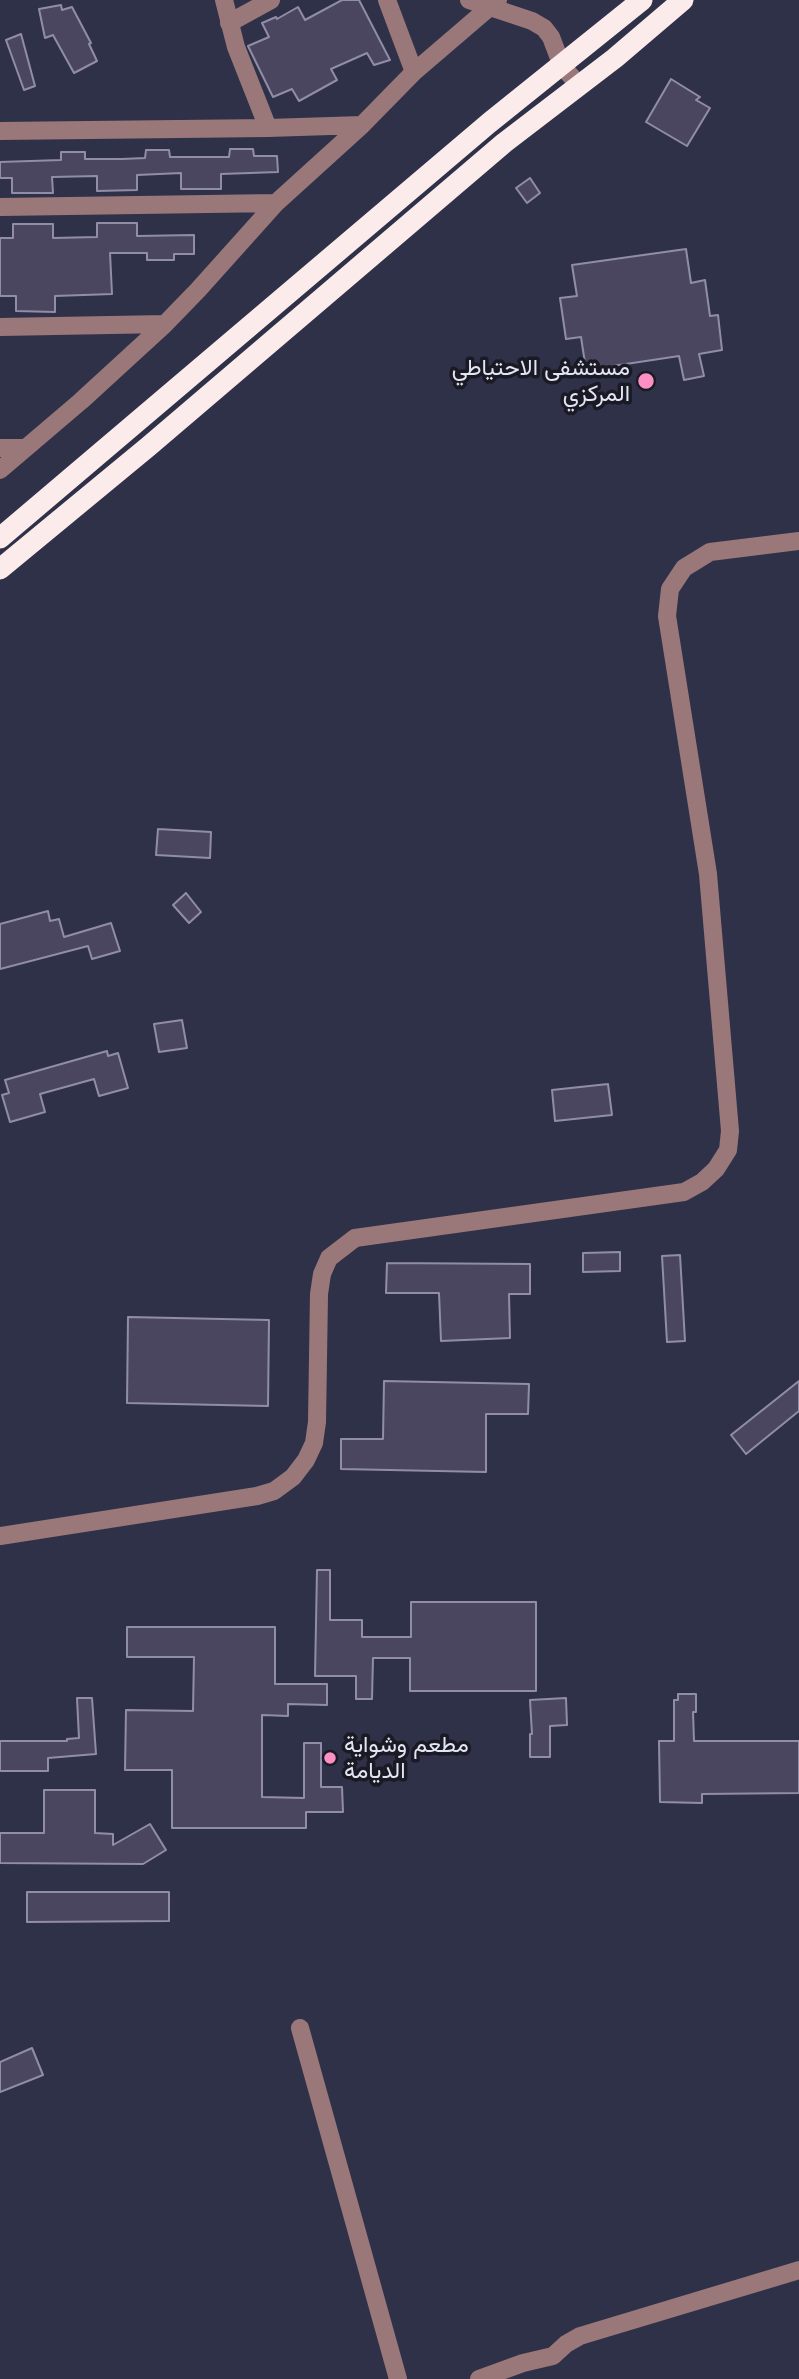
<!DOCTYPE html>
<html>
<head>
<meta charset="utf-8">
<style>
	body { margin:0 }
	canvas { display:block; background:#2f3148 }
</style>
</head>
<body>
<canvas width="799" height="2379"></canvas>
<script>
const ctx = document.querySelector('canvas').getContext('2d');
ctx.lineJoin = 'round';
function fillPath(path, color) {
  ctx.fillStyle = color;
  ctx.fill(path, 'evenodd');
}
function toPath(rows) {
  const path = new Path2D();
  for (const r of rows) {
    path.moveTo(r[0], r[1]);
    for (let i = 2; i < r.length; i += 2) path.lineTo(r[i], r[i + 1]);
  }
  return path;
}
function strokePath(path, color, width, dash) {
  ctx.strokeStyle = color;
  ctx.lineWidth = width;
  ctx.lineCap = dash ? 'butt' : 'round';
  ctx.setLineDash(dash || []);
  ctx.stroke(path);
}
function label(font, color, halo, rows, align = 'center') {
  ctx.font = font + ' Quicksand,Vazirmatn,sans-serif';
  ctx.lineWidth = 7;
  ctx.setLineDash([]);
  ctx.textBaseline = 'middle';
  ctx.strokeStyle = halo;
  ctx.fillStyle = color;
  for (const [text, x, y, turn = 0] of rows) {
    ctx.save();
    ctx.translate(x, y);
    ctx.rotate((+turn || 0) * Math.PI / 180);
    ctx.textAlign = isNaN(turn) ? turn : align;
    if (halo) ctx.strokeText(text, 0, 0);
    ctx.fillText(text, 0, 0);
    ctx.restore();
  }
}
const building = toPath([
	[342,0,359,0,390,60,374,65,367,53,331,69,337,80,299,101,292,89,273,97,248,46,269,37,262,23,276,17,277,19,298,7,305,20,342,0],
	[61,5,62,10,72,7,91,43,89,44,97,61,74,73,53,35,45,38,39,9,61,5],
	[21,34,35,86,24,90,6,40,21,34],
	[671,79,700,97,696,100,710,108,687,146,646,122,671,79],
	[230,149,253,149,254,156,277,156,278,172,221,174,221,189,181,189,181,173,137,175,137,190,97,191,97,176,52,177,53,193,12,193,12,178,0,178,0,162,61,160,61,152,85,152,85,159,122,159,145,158,146,150,169,150,170,157,229,157,230,149],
	[530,178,540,193,527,203,516,188,530,178],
	[97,223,137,223,137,236,194,235,194,254,174,254,174,260,147,260,147,253,110,253,112,294,55,296,55,312,16,311,16,296,0,296,0,238,13,238,13,224,53,224,53,238,97,237,97,223],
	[686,249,691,283,705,280,710,316,718,315,722,350,699,354,704,376,684,380,679,356,586,370,581,337,566,339,560,298,577,296,572,265,686,249],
	[158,829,211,832,210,858,156,855,158,829],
	[186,893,201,912,189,923,173,905,186,893],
	[48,911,50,921,59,919,64,937,111,923,120,951,92,959,88,946,0,969,0,924,48,911],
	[182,1020,187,1048,159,1052,154,1024,182,1020],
	[107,1051,108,1056,118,1053,128,1088,99,1096,94,1079,40,1094,45,1112,10,1122,2,1095,9,1093,5,1080,107,1051],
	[608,1084,612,1115,555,1121,552,1090,608,1084],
	[620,1252,620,1271,583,1272,583,1253,620,1252],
	[680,1255,685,1341,667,1342,662,1256,680,1255],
	[387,1263,530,1264,530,1294,509,1294,510,1338,441,1341,439,1293,386,1293,387,1263],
	[128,1317,269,1320,268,1406,127,1403,128,1317],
	[384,1381,529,1384,528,1414,486,1414,486,1472,341,1469,341,1439,383,1439,384,1381],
	[799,1381,799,1411,746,1454,731,1435,799,1381],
	[317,1570,330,1570,330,1620,362,1620,362,1637,411,1637,411,1602,536,1602,536,1691,410,1691,410,1658,373,1658,372,1699,356,1699,356,1676,315,1676,317,1570],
	[127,1627,275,1627,275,1684,327,1684,327,1705,288,1704,288,1716,262,1715,262,1797,304,1798,304,1743,321,1743,321,1787,342,1787,343,1812,306,1812,306,1828,172,1828,172,1770,125,1770,126,1710,193,1711,194,1657,127,1657,127,1627],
	[678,1694,696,1694,696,1712,693,1712,694,1741,799,1741,799,1793,702,1794,702,1803,660,1802,659,1741,674,1741,674,1700,678,1700,678,1694],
	[77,1698,92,1698,96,1754,48,1758,48,1771,0,1771,0,1741,67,1741,67,1739,79,1738,77,1698],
	[566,1698,567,1725,550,1726,550,1757,530,1757,530,1734,532,1734,530,1700,566,1698],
	[44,1790,95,1790,95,1833,113,1834,113,1845,150,1824,166,1850,143,1864,0,1863,0,1833,44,1833,44,1790],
	[27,1892,169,1892,169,1921,27,1922,27,1892],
	[32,2048,43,2075,0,2092,0,2062,32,2048]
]);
const minor = toPath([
	[224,0,236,47,268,128],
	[387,0,414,72],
	[469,0,532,21,544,28,551,37,562,66,579,85],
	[229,23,271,0],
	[0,131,268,128,362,125],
	[0,207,276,203],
	[0,327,165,324],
	[0,448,25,448],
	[0,470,81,401,165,324,198,290,276,203,362,125,414,72,498,0],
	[0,1536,257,1496,274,1491,293,1477,306,1460,314,1443,317,1422,319,1294,322,1274,329,1258,355,1238,684,1192,702,1182,716,1169,728,1150,730,1131,708,874,667,616,670,589,684,568,710,552,799,541],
	[300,2028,398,2379],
	[479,2379,523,2363,553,2356,566,2344,580,2336,799,2270]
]);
const highway = toPath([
	[0,538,489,123,642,0],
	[0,569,149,446,504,143,615,58,683,0]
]);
const markers = [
	[646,381,9,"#fc8fc3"],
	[330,1758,7,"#fc8fc3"]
];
const poiNames = [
	["مستشفى الاحتياطي",630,368],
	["المركزي",630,394],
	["مطعم وشواية",344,1745,"left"],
	["الديامة",344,1771,"left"]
];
fillPath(building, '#4a465f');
strokePath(building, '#918da8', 2);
strokePath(minor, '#9a787a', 18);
strokePath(highway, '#fcebeb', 21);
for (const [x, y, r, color] of markers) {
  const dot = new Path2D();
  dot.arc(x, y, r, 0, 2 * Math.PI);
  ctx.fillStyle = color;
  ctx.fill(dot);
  strokePath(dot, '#191a24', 2.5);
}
label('23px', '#e3e5f4', '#191a24', poiNames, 'right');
</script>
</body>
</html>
